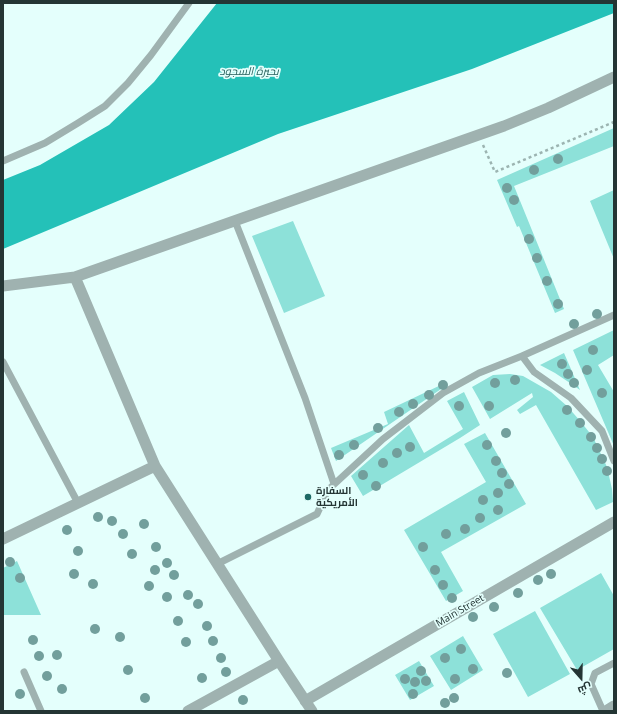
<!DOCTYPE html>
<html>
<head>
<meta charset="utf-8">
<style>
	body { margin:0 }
	#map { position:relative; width:617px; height:714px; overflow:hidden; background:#e4fffc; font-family:"Open Sans",Cairo,sans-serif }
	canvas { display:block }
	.frame { position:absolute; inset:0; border:4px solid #243534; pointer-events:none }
	.north { position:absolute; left:561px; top:658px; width:40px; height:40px; -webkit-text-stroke:3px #e4fffc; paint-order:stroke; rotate:160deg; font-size:11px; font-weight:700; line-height:16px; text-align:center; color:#243534 }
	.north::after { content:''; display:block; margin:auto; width:14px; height:18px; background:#243534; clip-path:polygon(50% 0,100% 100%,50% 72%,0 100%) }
</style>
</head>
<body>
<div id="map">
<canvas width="617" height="714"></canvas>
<div class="frame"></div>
<div class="north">ش</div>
</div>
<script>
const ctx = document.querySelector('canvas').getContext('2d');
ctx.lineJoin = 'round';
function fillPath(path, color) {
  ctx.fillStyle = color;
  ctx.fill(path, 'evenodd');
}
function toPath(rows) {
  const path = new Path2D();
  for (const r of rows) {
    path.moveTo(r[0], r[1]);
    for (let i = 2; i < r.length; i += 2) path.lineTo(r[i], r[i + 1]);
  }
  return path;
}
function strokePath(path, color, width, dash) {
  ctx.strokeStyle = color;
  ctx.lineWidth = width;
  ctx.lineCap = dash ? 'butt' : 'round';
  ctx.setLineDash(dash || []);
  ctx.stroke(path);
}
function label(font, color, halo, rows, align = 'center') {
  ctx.font = font + ' "Open Sans",Cairo,sans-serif';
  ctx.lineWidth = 3.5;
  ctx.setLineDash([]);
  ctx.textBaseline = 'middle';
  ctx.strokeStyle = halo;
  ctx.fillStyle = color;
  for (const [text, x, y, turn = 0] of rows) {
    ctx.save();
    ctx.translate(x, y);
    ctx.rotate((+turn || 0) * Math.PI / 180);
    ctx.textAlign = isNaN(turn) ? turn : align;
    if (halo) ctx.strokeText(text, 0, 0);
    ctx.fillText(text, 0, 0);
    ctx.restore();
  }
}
const green = toPath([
	[614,128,614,146,514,186,564,309,555,313,519,226,517,227,497,180],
	[614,190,614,259,590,201],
	[293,221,325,296,284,313,252,236],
	[614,330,614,355,598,365,614,392,614,446,573,350],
	[564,353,580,390,567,381,555,373,540,365],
	[510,374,523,376,551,392,567,406,581,422,593,437,607,467,612,489,613,502,596,510,536,405,520,414,517,410,533,397,532,393,490,419,472,387,493,375],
	[443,384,444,387,336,461,331,448,388,424,384,412],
	[464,392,480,425,460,438,363,496,351,476,409,425,424,453,463,429,447,401],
	[485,433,526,504,441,552,463,591,446,601,404,530,486,482,464,444],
	[17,561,41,615,3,615,3,568],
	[601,573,614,596,614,649,577,670,540,608],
	[535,611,570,674,528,697,493,634],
	[463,636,483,670,451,690,430,656],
	[419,661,434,686,410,700,395,675]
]);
const water = toPath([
	[217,3,614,3,614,13,472,69,278,134,3,249,3,180,40,165,109,125,154,82]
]);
const path = toPath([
	[483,145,495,172,614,122]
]);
const service = toPath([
	[3,161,45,143,78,123,105,106,128,83,151,55,189,3],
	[235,221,305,398,334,484],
	[522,356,614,315],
	[3,362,78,503],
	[217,564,317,514,328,490,383,439,443,393,479,373,522,356,534,372,571,398,602,431,614,461],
	[24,672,41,711],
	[603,711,591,684,595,673,614,663]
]);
const minor = toPath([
	[75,277,155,466,279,661,312,711],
	[3,286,75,277,504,126,548,108,614,77],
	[3,539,155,466],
	[305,701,614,522],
	[188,711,279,661],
	[606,711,614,706]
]);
const trees = [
	[558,159],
	[534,170],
	[507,188],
	[514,200],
	[529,239],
	[537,258],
	[547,281],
	[558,304],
	[597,314],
	[574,324],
	[593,350],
	[562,364],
	[587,370],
	[568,374],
	[515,380],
	[495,383],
	[574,383],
	[443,385],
	[602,393],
	[429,395],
	[413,404],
	[459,406],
	[489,406],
	[567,410],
	[399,412],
	[580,423],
	[378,428],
	[506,433],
	[591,437],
	[354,445],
	[487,445],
	[410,447],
	[597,448],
	[397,453],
	[339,455],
	[602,459],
	[496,461],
	[383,463],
	[607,471],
	[502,473],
	[363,475],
	[509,484],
	[376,486],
	[498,493],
	[483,500],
	[498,510],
	[98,517],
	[480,518],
	[112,521],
	[144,524],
	[465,529],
	[67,530],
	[123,534],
	[446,534],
	[156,547],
	[423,547],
	[78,551],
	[132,554],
	[10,562],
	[167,563],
	[155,570],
	[435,570],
	[74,574],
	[551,574],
	[174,575],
	[20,578],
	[538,580],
	[93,584],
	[443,585],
	[149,586],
	[518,593],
	[188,595],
	[167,597],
	[452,598],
	[198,604],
	[494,607],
	[473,617],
	[178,621],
	[207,626],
	[95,629],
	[120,637],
	[33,640],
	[213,641],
	[186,642],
	[461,649],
	[57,655],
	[39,656],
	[221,658],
	[445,658],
	[473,669],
	[128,670],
	[421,671],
	[226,672],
	[507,673],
	[47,676],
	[202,678],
	[405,679],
	[455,679],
	[426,681],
	[415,682],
	[62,689],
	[20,694],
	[413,694],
	[145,698],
	[454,698],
	[243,700],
	[445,703]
];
const markers = [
	[308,497,4,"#1e6965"]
];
const poiNames = [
	["السفارة",316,491],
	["الأمريكية",316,503]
];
const streetNames = [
	["Main Street",460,611,-30]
];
const waterNames = [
	["بحيرة السجود",249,72]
];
fillPath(green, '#8de1d9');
fillPath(water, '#24c1b8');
strokePath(path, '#9cb4b1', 2.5, [3, 3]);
strokePath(service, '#9fb2b0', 7);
strokePath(minor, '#9fb2b0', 11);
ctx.fillStyle = '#729f9c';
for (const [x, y] of trees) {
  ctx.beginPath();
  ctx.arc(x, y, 5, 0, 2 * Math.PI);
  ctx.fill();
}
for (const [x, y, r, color] of markers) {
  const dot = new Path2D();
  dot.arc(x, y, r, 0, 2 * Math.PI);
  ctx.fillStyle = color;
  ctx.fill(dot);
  strokePath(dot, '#e4fffc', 1.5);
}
label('bold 10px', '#243534', '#e4fffc', poiNames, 'left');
label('10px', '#243534', '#e4fffc', streetNames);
label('italic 11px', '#27615d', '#e4fffc', waterNames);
</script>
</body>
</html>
